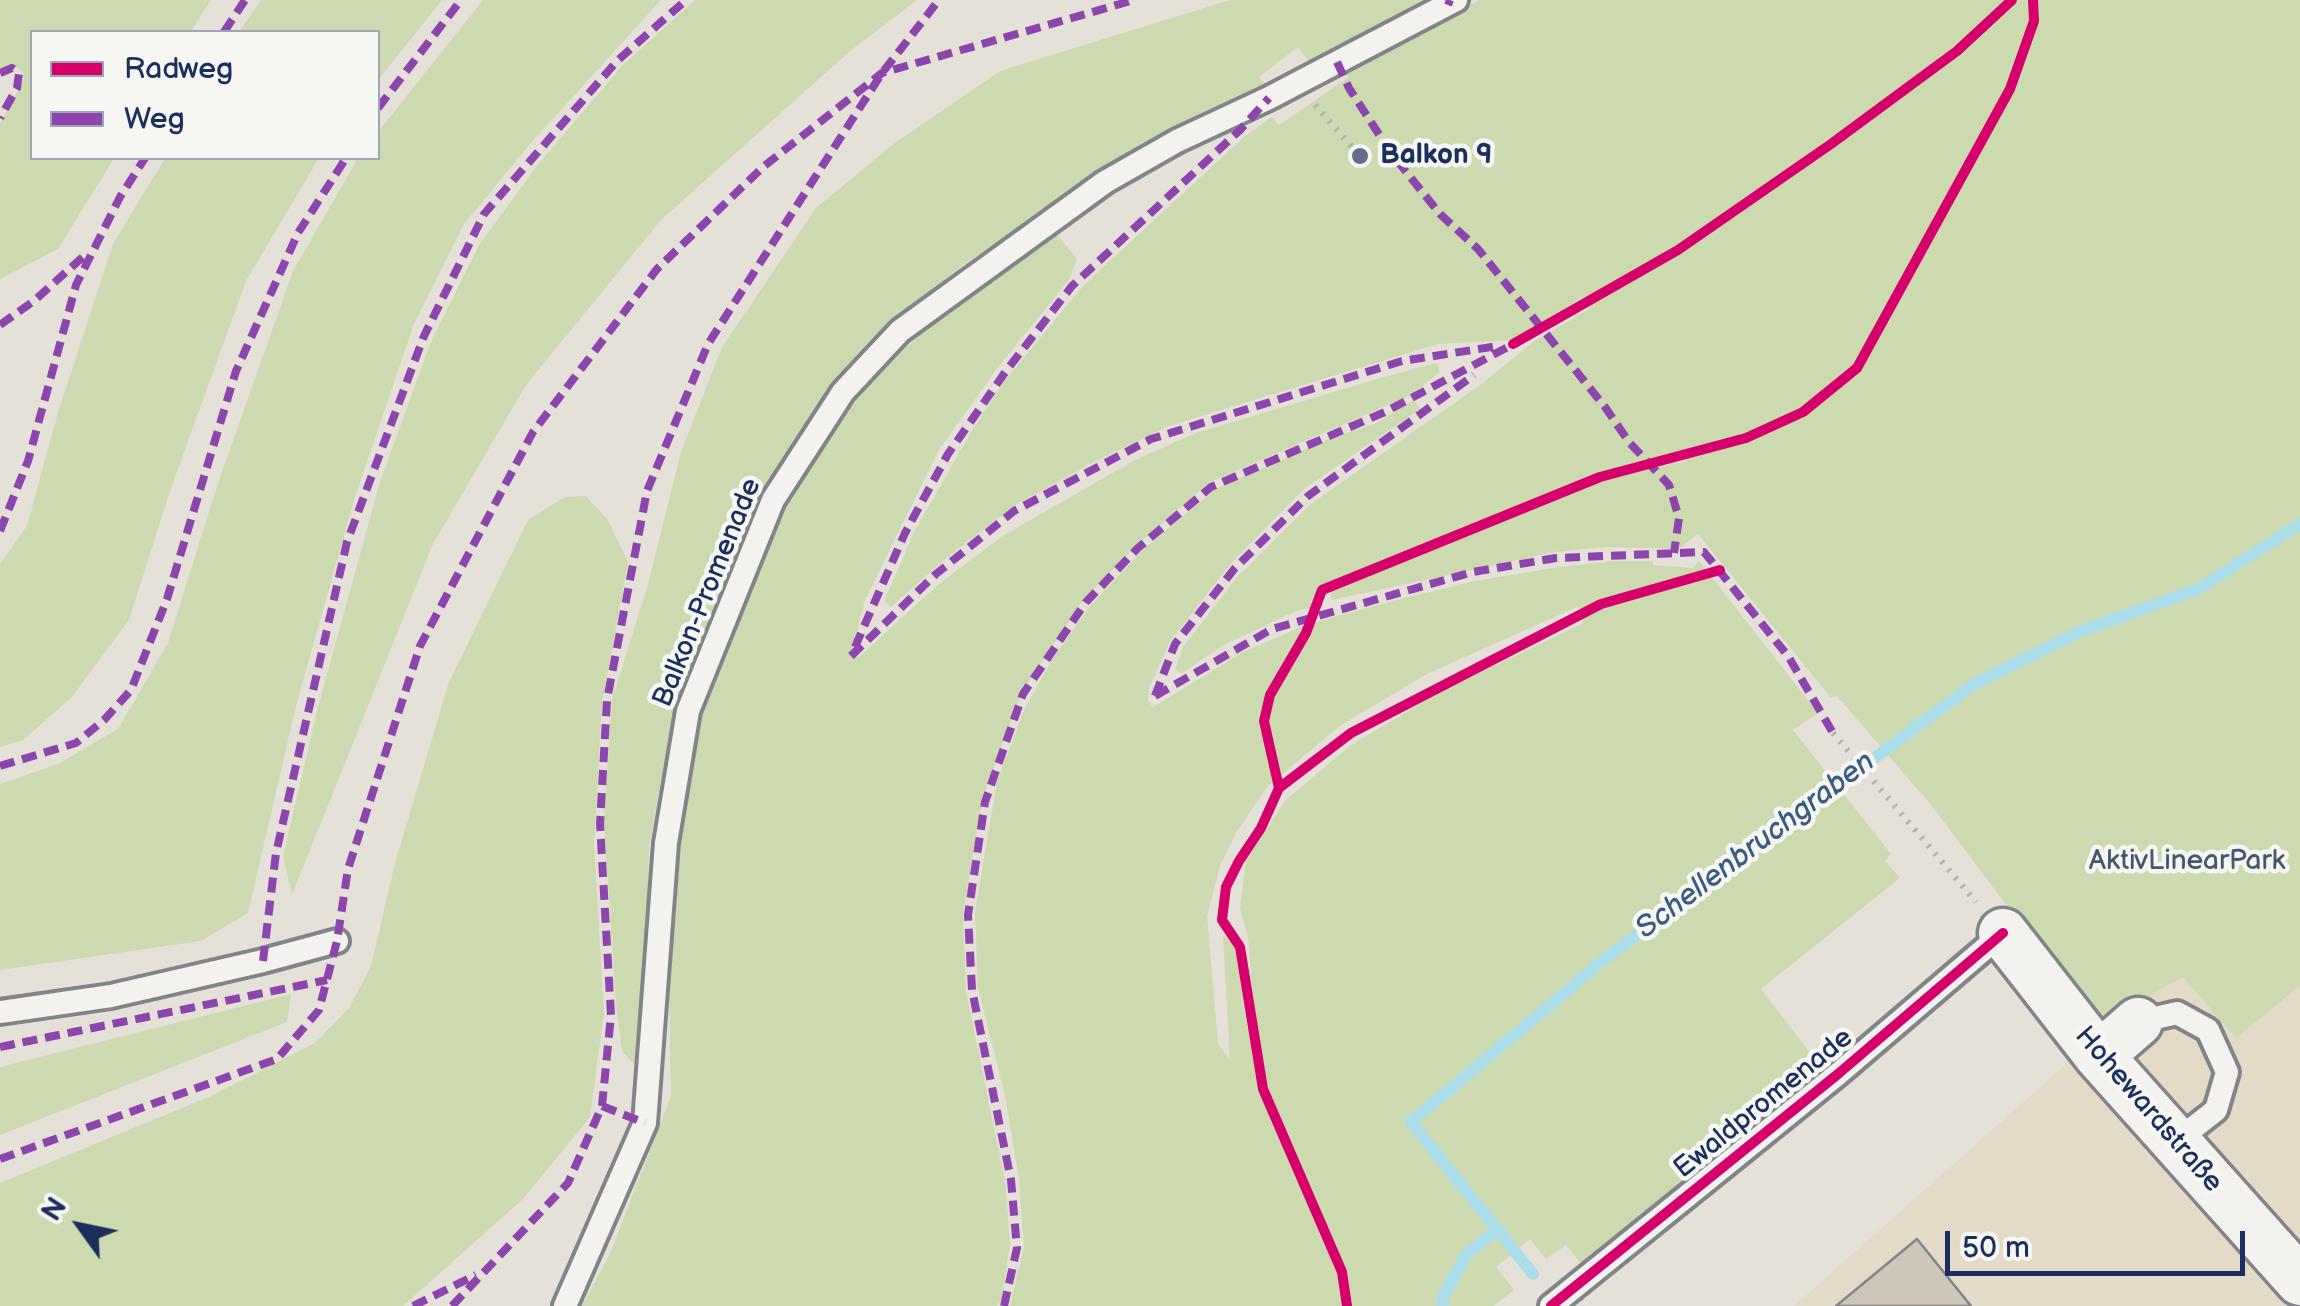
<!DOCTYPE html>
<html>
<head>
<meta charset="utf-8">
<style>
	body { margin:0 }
	#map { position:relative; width:2300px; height:1306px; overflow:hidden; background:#e5e1d8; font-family:"Balsamiq Sans",sans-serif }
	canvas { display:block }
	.legend { position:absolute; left:30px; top:30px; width:350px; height:130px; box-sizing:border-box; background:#f6f6f2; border:2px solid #9ea6b7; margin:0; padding:12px 18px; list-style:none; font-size:30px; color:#1b2f5e }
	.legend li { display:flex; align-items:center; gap:20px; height:50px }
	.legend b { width:50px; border:2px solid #9ea6b7 }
	.north { position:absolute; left:30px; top:1176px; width:100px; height:100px; -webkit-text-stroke:8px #f6f6f2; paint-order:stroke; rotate:303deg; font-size:28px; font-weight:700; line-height:40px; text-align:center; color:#1b2f5e }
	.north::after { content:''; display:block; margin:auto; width:35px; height:45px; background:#1b2f5e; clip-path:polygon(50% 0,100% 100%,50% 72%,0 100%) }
	.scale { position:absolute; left:1945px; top:1231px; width:300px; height:45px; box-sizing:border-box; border:5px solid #1b2f5e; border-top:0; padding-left:12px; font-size:30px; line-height:35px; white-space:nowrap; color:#1b2f5e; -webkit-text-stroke:8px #f6f6f2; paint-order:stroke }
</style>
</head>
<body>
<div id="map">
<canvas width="2300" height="1306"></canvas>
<ul class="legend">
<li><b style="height:12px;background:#d6006c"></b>Radweg</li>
<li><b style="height:12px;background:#8e44ad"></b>Weg</li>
</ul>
<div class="north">N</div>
<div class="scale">50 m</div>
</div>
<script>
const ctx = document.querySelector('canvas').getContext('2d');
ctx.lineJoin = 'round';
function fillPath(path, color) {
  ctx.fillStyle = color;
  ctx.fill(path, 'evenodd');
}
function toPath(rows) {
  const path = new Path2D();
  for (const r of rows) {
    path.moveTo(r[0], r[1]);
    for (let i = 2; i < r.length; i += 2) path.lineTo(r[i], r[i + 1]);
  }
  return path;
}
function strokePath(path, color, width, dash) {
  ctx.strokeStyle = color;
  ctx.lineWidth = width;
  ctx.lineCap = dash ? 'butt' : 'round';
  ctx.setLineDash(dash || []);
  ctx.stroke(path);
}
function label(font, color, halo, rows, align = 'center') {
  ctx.font = font + ' "Balsamiq Sans",sans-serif';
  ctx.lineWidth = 9;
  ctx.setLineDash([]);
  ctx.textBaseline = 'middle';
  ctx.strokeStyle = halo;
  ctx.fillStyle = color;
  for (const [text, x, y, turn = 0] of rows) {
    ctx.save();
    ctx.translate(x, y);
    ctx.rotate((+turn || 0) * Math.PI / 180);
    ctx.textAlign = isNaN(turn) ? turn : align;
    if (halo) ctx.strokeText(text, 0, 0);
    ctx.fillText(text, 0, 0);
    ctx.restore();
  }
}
const built = toPath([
	[2183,976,2236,1038,2300,986,2300,1306,1794,1306,2065,1065,2105,1020]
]);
const green = toPath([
	[0,0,211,0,191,32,32,32,32,158,114,158,58,249,0,279,0,123,24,79,23,72,12,64,0,70],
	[261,0,442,0,378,80,378,32,239,32],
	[483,0,661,0,530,144,464,224,414,324,355,497,296,706,248,913,201,941,0,970,0,784,58,764,118,729,168,643,217,486,293,271,358,158,378,158,378,132],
	[695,0,917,0,849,52,661,220,526,385,433,544,292,895,283,856,318,707,380,482,430,344,479,245,539,163,623,65],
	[1230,0,1422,0,1311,65,1298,47,1259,77,1266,86,1136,152,960,267,898,318,830,386,761,495,713,607,672,717,649,846,646,994,639,1070,622,1051,616,1003,604,822,612,700,648,584,681,452,722,347,816,208,892,145,1000,71],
	[1480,0,2300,0,2300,986,2236,1038,2183,977,2105,1020,2056,971,1932,806,1837,696,1831,698,1698,534,1679,549,1608,547,1555,552,1332,600,1330,594,1334,586,1340,583,1600,479,1686,461,1684,458,1660,459,1563,488,1342,577,1322,587,1313,597,1311,608,1296,611,1222,646,1181,674,1175,669,1183,647,1238,576,1312,503,1483,383,1533,342,1589,309,1585,296,1513,340,1438,344,1169,426,1092,463,1017,504,946,558,891,607,884,601,914,532,970,434,1003,383,1083,286,1244,137,1272,117,1279,125,1348,78,1343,70],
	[165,158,319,158,246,281,170,491,129,620,71,698,23,740,0,747,0,564,27,526,58,412,113,244],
	[1055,232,1077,259,1069,280,999,366,939,450,865,600,851,657,859,657,940,583,1004,535,1135,460,1196,433,1384,377,1437,363,1440,372,1411,395,1210,482,1139,543,1084,599,1021,693,982,800,963,914,966,991,1005,1181,1010,1243,1002,1299,997,1306,582,1306,610,1254,671,1096,669,990,680,851,700,718,744,601,792,496,833,431,882,368,971,292],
	[1414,400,1420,409,1304,489,1232,562,1171,640,1149,688,1148,701,1153,707,1243,652,1308,624,1404,598,1475,581,1553,568,1613,561,1653,561,1653,565,1693,568,1699,561,1818,713,1793,730,1891,854,1885,861,1900,878,1761,989,1825,1072,1583,1266,1566,1245,1546,1259,1530,1239,1496,1267,1514,1290,1493,1306,1351,1306,1348,1275,1268,1091,1254,1011,1248,937,1240,909,1246,860,1286,800,1351,745,1440,692,1583,623,1579,606,1427,674,1341,725,1268,786,1237,831,1220,866,1207,916,1218,1043,1230,1060,1223,935,1236,947,1244,1011,1259,1082,1340,1275,1344,1306,1010,1306,1024,1247,1019,1179,1005,1096,978,988,975,912,997,782,1024,710,1051,661,1091,605,1146,547,1216,489,1333,437,1375,424],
	[586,496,608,520,628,562,602,703,594,844,604,1012,590,1117,523,1199,403,1306,0,1306,0,1183,211,1096,315,1043,349,1008,371,966,395,863,449,682,528,520,565,497],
	[291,994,287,1022,0,1135,0,1067]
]);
const stream = toPath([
	[1533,1274,1411,1122,1602,961,1974,684,2079,632,2198,589,2300,524],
	[1442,1306,1444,1295,1466,1255,1497,1230]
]);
const building = toPath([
	[1917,1239,1971,1306,1836,1306,1917,1239]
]);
const path = toPath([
	[1315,105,1360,156],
	[1833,733,1976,902]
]);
const service = toPath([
	[0,1012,111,996,263,961,337,941],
	[2138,1022,2177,1013,2208,1030,2227,1072,2216,1110,2174,1143],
	[565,1306,645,1123,666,843,688,711,773,500,843,392,900,331,1105,182,1177,141,1269,98,1456,0],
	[1551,1306,1838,1074,2003,933]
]);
const minor = toPath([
	[2003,933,2099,1056,2300,1281],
	[2099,1056,2138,1022]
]);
const quiet = toPath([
	[1448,5,1450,0],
	[224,32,245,0],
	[1337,62,1349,88,1391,153,1440,214,1478,249,1605,407,1629,442,1669,485,1679,518,1674,553],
	[0,73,12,68,19,73,17,88,0,118],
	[378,108,461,0],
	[0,325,35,300,85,255],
	[0,531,28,461,76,285,120,197,145,158],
	[855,647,905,533,948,454,1006,371,1072,286,1240,130,1269,98],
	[851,656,936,574,1014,511,1151,439,1402,361,1498,346],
	[1155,696,1272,629,1473,572,1556,558,1704,552,1788,656,1833,733],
	[1155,696,1175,644,1235,568,1308,496,1474,375],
	[0,766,76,743,104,720,131,690,167,599,236,371,298,233,346,158],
	[263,961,276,853,347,542,424,336,484,214,617,61,686,0],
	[0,1047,327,980],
	[602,1106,645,1123],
	[0,1159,277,1059,319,1010,337,941,348,869,420,646,533,432,657,269,763,167,882,73,1134,0],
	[413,1306,476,1275],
	[452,1306,568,1183,602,1106,611,1015,600,824,607,700,647,491,708,344,882,73,939,0],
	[1004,1306,1017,1248,1011,1180,972,990,968,915,985,802,1023,694,1086,602,1138,548,1211,487,1385,412,1519,341]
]);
const cycleway = toPath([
	[1513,344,1678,250,1831,144,1957,51,2012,0],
	[1279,788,1264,721,1270,695,1306,633,1322,590,1600,477,1746,438,1803,412,1857,368,2010,89,2034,21,2033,0],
	[1347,1306,1342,1272,1263,1089,1240,947,1222,920,1226,887,1239,861,1261,828,1279,788,1351,733,1601,604,1720,570],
	[1551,1306,1838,1074,2003,933]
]);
const markers = [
	[1360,156,10,"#626d89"]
];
const poiNames = [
	["Balkon 9",1380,156]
];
const streetNames = [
	["Balkon-Promenade",708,593,-68],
	["Ewaldpromenade",1764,1104,-39],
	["Hohewardstraße",2148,1110,49]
];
const parkNames = [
	["AktivLinearPark",2187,862]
];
const waterNames = [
	["Schellenbruchgraben",1756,846,-37]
];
fillPath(built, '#e4dac8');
fillPath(green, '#cddaaf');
strokePath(stream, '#aaddea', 12);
fillPath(building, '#cdc6b9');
strokePath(building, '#828489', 2.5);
strokePath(service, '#828489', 30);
strokePath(minor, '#828489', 55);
strokePath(path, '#afb1b5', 6, [2.5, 8]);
strokePath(service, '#f3f2ef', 22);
strokePath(minor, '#f3f2ef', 48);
strokePath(quiet, '#8e44ad', 8, [15, 8]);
strokePath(cycleway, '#d6006c', 10);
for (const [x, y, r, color] of markers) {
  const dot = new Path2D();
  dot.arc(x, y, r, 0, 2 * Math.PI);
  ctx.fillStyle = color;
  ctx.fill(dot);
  strokePath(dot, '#f6f6f2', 4);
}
label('bold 28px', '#1b2f5e', '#f6f6f2', poiNames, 'left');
label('28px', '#1b2f5e', '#f6f6f2', streetNames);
label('28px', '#43586a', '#f6f6f2', parkNames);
label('italic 30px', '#385a83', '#f6f6f2', waterNames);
</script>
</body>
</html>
